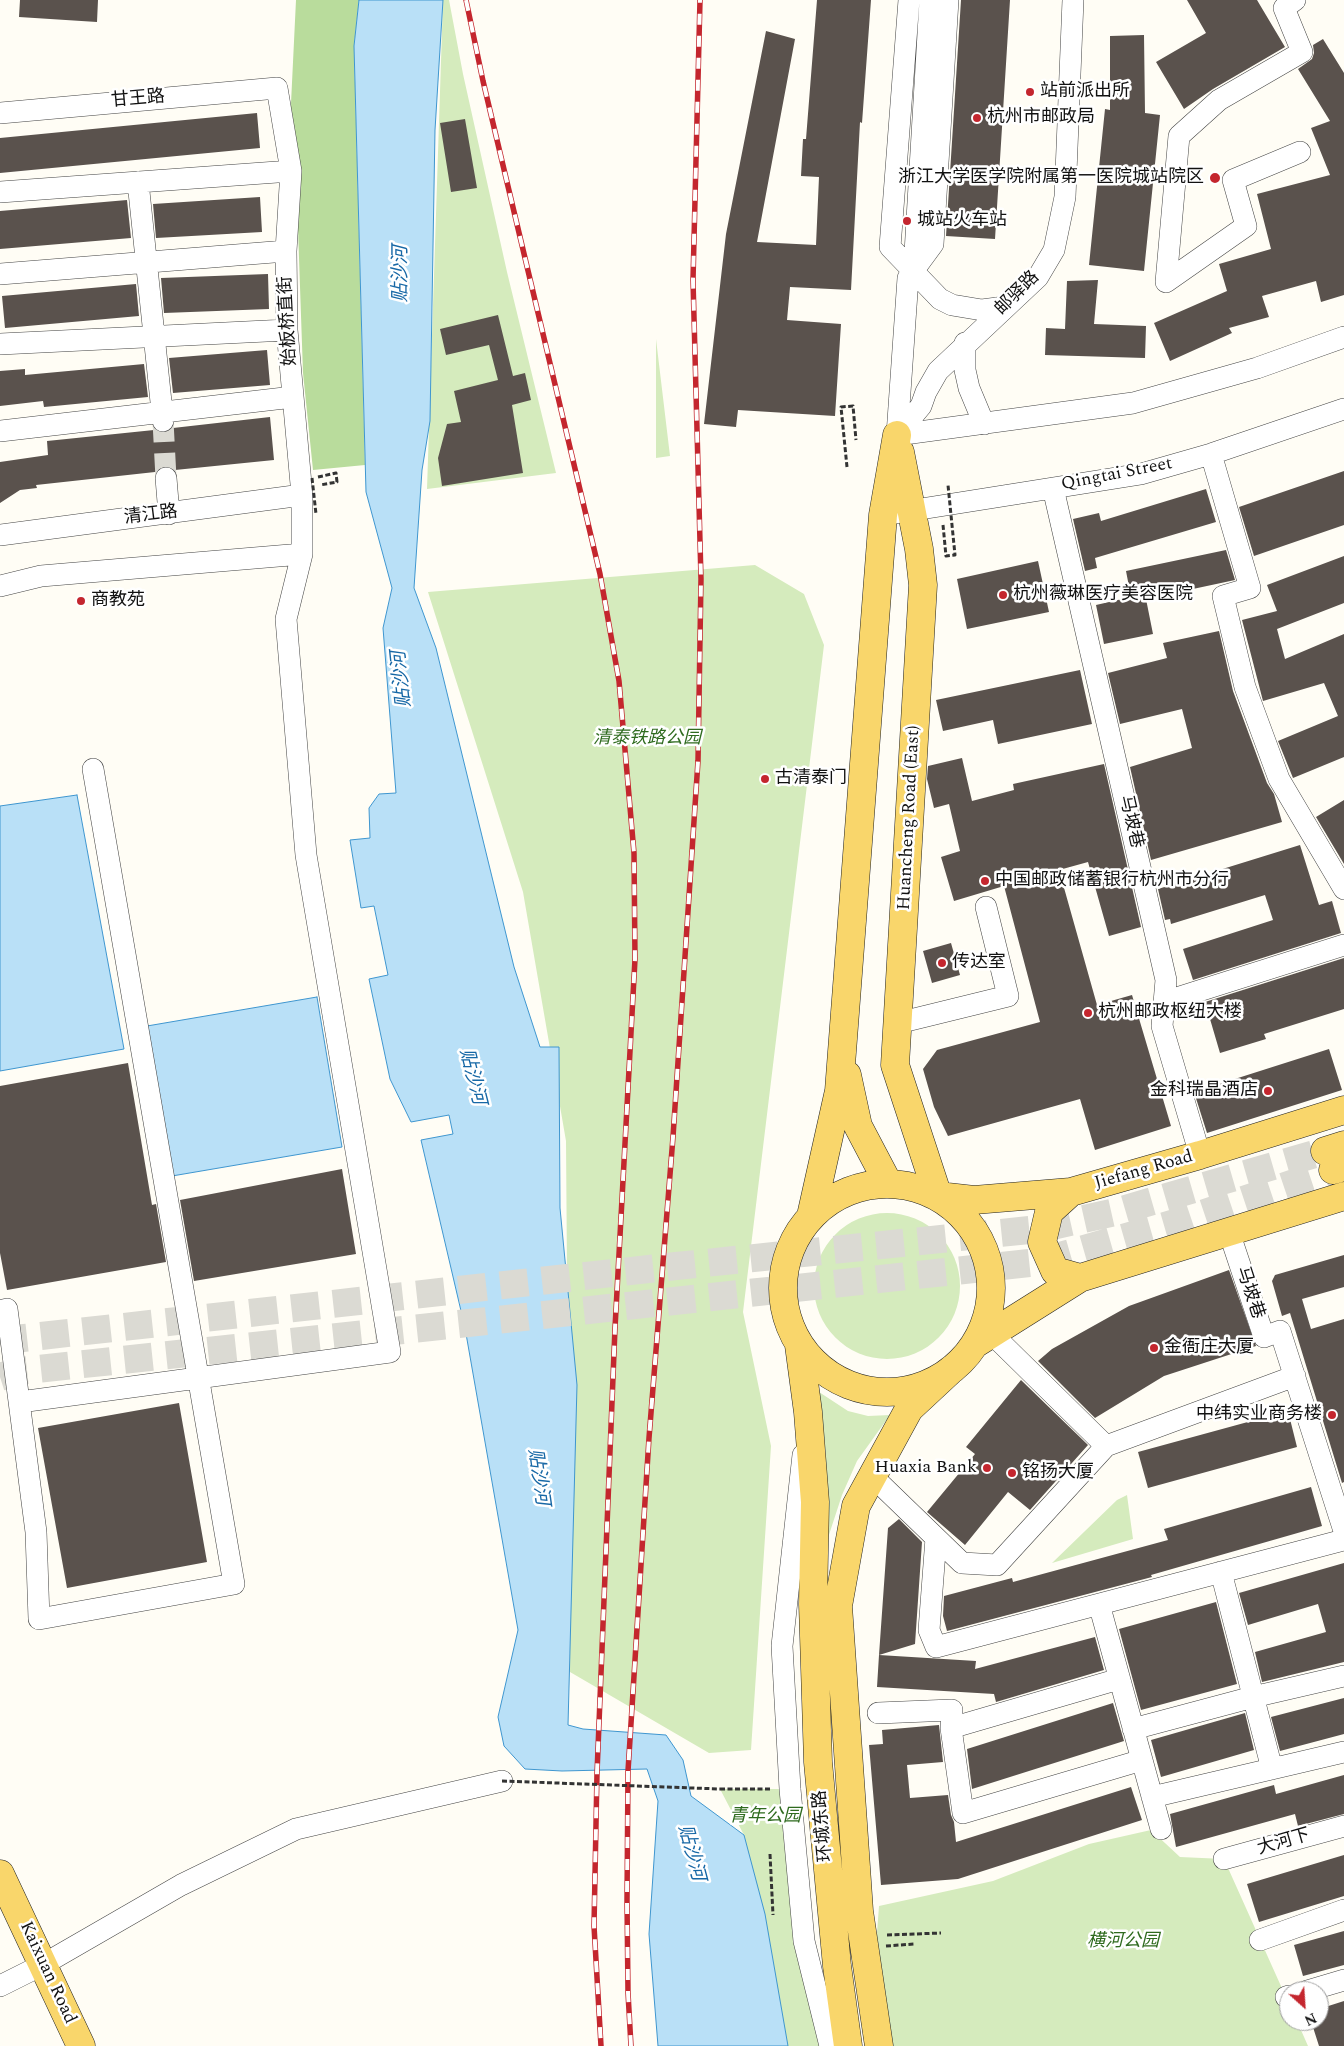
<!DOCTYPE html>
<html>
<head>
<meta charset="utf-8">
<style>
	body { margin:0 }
	#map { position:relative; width:1344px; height:2046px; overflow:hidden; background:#fffdf5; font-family:Spectral,serif }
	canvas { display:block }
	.north { position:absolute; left:1279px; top:1981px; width:50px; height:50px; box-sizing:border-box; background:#fff; border:1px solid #a0a0a0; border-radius:50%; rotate:154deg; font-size:14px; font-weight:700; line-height:20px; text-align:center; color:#111 }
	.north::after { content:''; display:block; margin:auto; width:18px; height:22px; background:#c4262e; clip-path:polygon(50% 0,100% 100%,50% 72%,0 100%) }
</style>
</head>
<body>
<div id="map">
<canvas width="1344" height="2046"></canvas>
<div class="north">N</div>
</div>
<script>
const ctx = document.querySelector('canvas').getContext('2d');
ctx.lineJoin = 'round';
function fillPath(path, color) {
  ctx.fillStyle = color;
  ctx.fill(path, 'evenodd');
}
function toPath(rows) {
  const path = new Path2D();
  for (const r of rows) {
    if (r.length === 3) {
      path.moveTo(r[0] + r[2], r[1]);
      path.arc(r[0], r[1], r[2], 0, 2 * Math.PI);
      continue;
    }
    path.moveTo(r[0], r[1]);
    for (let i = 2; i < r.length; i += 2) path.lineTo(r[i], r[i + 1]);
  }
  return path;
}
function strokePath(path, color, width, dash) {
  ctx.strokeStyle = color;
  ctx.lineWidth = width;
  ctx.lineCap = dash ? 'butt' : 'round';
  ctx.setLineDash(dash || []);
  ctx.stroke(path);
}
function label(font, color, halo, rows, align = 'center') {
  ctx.font = font + ' Spectral,"Noto Sans SC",serif';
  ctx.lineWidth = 5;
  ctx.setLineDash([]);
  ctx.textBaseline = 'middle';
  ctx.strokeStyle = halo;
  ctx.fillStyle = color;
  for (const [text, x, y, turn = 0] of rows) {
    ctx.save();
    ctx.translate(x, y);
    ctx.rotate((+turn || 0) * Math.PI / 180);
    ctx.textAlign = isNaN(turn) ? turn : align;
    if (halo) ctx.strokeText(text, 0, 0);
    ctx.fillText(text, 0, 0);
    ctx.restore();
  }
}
const green = toPath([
	[443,0,449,0,463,74,507,272,556,473,427,489],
	[656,339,670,456,656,458],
	[755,565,804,594,824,645,743,1312,771,1446,751,1750,709,1753,570,1672,566,1141,523,892,428,592],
	[887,1286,73],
	[819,1392,848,1411,868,1416,890,1415,857,1461,842,1495,826,1544,826,1456],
	[1127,1495,1133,1539,1052,1563,1117,1500],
	[720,1789,790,1789,822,2046,785,2046,744,1835],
	[1151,1830,1180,1857,1224,1859,1289,2004,1289,2021,1297,2021,1308,2046,892,2046,875,1959,879,1906,993,1881,1089,1844]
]);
const forest = toPath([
	[296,0,359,0,354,46,365,465,313,470,303,373,297,200,290,124]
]);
const water = toPath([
	[359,0,443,0,435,130,430,421,422,470,414,588,436,648,514,967,540,1047,559,1047,560,1208,577,1385,568,1725,583,1729,666,1735,683,1760,691,1796,744,1835,765,1914,788,2046,658,2046,649,1934,658,1801,647,1769,562,1771,525,1769,504,1746,498,1717,518,1630,465,1328,421,1140,453,1134,449,1115,411,1122,390,1079,369,979,388,975,374,906,361,908,350,840,370,838,369,808,379,794,396,793,383,628,392,588,366,492,354,46,359,0],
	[77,795,124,1049,0,1071,0,806,77,795],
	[317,997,342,1147,172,1176,147,1026,317,997]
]);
const building = toPath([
	[20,0,98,0,97,22,19,17],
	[817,0,871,0,862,123,860,122,851,290,790,287,787,320,841,324,835,416,738,410,736,427,704,424,726,234,766,31,795,39,757,242,816,245,819,177,801,176,803,139,806,139],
	[961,0,1010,0,995,239,946,236],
	[1187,0,1257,0,1285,47,1213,89,1184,109,1156,62,1206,33],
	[1144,35,1145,113,1160,115,1144,271,1089,265,1105,109,1110,110,1110,36],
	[1323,39,1344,73,1344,295,1321,302,1316,281,1262,296,1269,317,1229,328,1232,333,1170,361,1154,323,1227,291,1219,264,1271,249,1257,194,1330,175,1311,128,1330,121,1298,69,1312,59,1314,53,1313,45],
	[257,113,260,148,0,173,0,138],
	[465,119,477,188,451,192,440,123],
	[260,197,262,232,156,238,153,204],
	[127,200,131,238,0,249,0,211],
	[268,274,269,309,164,313,161,278],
	[1098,280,1094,324,1146,326,1145,358,1045,355,1046,328,1065,329,1067,281],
	[136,284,139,316,5,328,2,296],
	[498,315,513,376,525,373,531,400,512,405,523,473,442,486,438,458,447,424,461,422,454,391,498,380,489,345,446,355,440,329],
	[267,350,270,385,173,393,169,358],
	[144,364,148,397,44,407,43,401,0,406,0,371,25,369,25,375],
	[270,417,274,460,175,470,164,466,155,472,36,485,37,488,20,490,0,503,0,462,48,455,47,441,154,430,164,433,173,428],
	[1344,471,1344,525,1254,556,1239,507],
	[1206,489,1216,522,1095,558,1097,568,1085,571,1073,519,1099,513,1101,521],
	[1226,550,1235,580,1146,599,1153,634,1104,644,1096,605,1131,597,1126,571],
	[1344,556,1344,603,1277,629,1285,659,1344,634,1344,757,1293,778,1278,741,1338,716,1324,683,1263,701,1242,620,1277,611,1267,585],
	[1038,561,1049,612,967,629,957,579],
	[1219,631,1233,691,1267,783,1274,794,1282,822,1151,860,1130,767,1192,748,1182,709,1120,724,1108,673,1167,658,1163,643],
	[1080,670,1092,724,998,744,993,720,943,731,936,700],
	[962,758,972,801,1014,790,1013,784,1104,764,1141,927,1109,936,1088,862,1059,870,1097,1005,1132,995,1171,1126,1095,1150,1080,1099,948,1136,934,1107,923,1069,937,1050,1040,1022,1004,886,954,901,941,857,960,851,949,804,934,808,927,779,928,766],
	[1344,800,1344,864,1316,817],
	[1300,845,1319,905,1332,901,1341,933,1193,980,1183,949,1273,920,1265,895,1171,924,1170,919,1165,920,1158,889],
	[951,943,960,975,932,983,923,951],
	[1344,958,1344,1009,1264,1034,1266,1039,1220,1053,1205,1002],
	[1329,1049,1342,1090,1207,1133,1194,1092],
	[128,1063,152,1205,156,1204,166,1262,7,1290,0,1253,0,1086],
	[342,1169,356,1254,194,1281,180,1200],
	[1344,1255,1344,1287,1302,1299,1311,1329,1344,1319,1344,1482,1342,1483,1290,1313,1282,1316,1272,1281,1275,1275],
	[1229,1270,1256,1346,1164,1376,1095,1418,1038,1361,1052,1349,1129,1306],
	[1021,1380,1088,1445,1030,1510,1008,1492,965,1545,927,1512,975,1454,966,1447],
	[179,1403,207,1562,67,1588,38,1428],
	[1288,1411,1297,1447,1148,1488,1138,1452],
	[1311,1487,1322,1526,1151,1575,1152,1577,947,1631,943,1616,944,1596,1012,1578,1013,1582,1168,1540,1164,1529],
	[899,1519,922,1542,915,1644,879,1655,888,1528],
	[1344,1563,1344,1662,1262,1682,1255,1652,1326,1632,1318,1604,1248,1625,1239,1593],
	[1216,1602,1237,1684,1141,1710,1119,1629],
	[1095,1637,1104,1670,996,1702,994,1694,877,1687,879,1655,976,1661,975,1669],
	[1344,1698,1344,1734,1280,1751,1271,1717],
	[1113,1703,1124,1741,972,1789,967,1749],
	[1245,1713,1254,1750,1161,1777,1151,1740],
	[939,1725,943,1762,907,1765,910,1798,948,1795,951,1815,954,1822,956,1842,1131,1787,1142,1820,958,1879,881,1885,869,1745,883,1744,882,1730],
	[1344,1775,1344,1814,1298,1826,1295,1814,1176,1847,1170,1814,1274,1785,1276,1794],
	[1344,1855,1344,1896,1259,1922,1247,1884],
	[1344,1931,1344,1965,1303,1976,1294,1945],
	[1344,2001,1344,2046,1319,2046,1311,2021,1319,2021,1319,2009]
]);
const minorTunnel = toPath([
	[163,421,166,478]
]);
const majorTunnel = toPath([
	[0,1344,14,1339,676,1266,1039,1229,1115,1212,1325,1151],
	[0,1377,19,1371,1039,1262,1175,1223,1333,1170]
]);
const path = toPath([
	[847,467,841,407,853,406,856,440],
	[318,477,336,473,337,482,320,485],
	[720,1789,772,1789],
	[770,1854,773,1915],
	[887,1935,941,1933],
	[886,1946,914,1944]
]);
const minor = toPath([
	[909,0,890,247,940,299,952,305,982,310,1005,307],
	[1295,0,1284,8,1302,52,1219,100,1179,136,1166,282,1246,226,1233,180,1300,152],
	[0,113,277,88,291,171,286,251,287,330,302,495,302,554,286,619,306,855,390,1352,20,1402],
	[138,182,163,421],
	[0,192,291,171],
	[914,270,930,0],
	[0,274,286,251],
	[965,343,965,370,969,388,984,424],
	[0,344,287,330],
	[0,431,293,397],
	[897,435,921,406,926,392,938,371,1038,277,1054,250,1065,197,1073,0],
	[897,435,1133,403,1257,368,1344,337],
	[897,435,908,278,933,244,948,0],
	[1211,454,1250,588,1223,596,1245,687,1279,779,1344,889],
	[166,478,169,514],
	[1053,488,1166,980,1162,1026,1200,1155],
	[883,515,1141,474,1211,454,1344,409],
	[0,535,302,495],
	[0,586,41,576,302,554],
	[1164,1002,1344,945],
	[898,1023,1008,996,986,907],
	[1229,1232,1264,1337,1280,1331,1344,1531],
	[0,1311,7,1309,36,1532,39,1619,234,1584,93,769],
	[991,1333,1106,1446],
	[803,1455,782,1646,790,1789,804,1941,830,2046],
	[872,1476,962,1563,997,1565,1106,1446,1295,1376],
	[936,1538,929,1630,936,1647,1344,1540],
	[1221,1572,1272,1769],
	[1099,1604,1161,1829],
	[1119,1679,951,1728,963,1813,1142,1760],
	[878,1713,952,1710,951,1728],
	[1133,1729,1253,1697,1344,1676],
	[1152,1797,1344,1752],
	[1224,1859,1344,1826],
	[1260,1940,1344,1910],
	[0,1986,44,1964,181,1885,296,1829,502,1781],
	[1307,1991,1344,1980],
	[1286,1997,1289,1996]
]);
const major = toPath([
	[900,452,919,549,923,585,895,1065,938,1196],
	[847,1075,858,1126,888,1183],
	[1325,1151,1344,1145],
	[1333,1170,1344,1167],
	[887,1288,104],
	[1071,1192,1049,1212,1042,1242,1055,1271,1080,1278],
	[938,1196,974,1200,1071,1192,1200,1155,1344,1110],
	[811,1216,839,1091,883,515,897,435],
	[975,1344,1080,1278,1344,1196],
	[799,1345,808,1412,815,1502,813,1604,818,1762,837,1966,848,2046],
	[0,1874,81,2046],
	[879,2046,859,1911,838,1606,856,1506,909,1409,952,1369]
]);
const rail = toPath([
	[466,0,483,81,600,574,619,681,634,853,635,959,615,1328,597,1773,594,1926,601,2046],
	[631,2046,628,1993,627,1901,628,1771,649,1438,673,1137,698,761,701,579,693,280,700,0]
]);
const pathBridge = toPath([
	[312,478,316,514],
	[943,525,946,556,955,555,948,485],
	[502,1781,720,1789]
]);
const markers = [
	[1030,92,5,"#c4262e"],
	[977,118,5,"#c4262e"],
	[1215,178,6,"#c4262e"],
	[907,221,5,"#c4262e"],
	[1003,595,5,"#c4262e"],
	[81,601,5,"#c4262e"],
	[765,779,5,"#c4262e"],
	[985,881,5,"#c4262e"],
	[942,963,5,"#c4262e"],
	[1088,1013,5,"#c4262e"],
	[1268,1091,5,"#c4262e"],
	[1154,1348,5,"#c4262e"],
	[1332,1415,5,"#c4262e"],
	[987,1468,5,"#c4262e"],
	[1012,1473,5,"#c4262e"]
];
const poiNames = [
	["站前派出所",1040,92],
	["杭州市邮政局",987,118],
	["浙江大学医学院附属第一医院城站院区",1204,178,"right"],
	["城站火车站",917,221],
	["杭州薇琳医疗美容医院",1013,595],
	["商教苑",91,601],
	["古清泰门",775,779],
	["中国邮政储蓄银行杭州市分行",995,881],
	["传达室",952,963],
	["杭州邮政枢纽大楼",1098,1013],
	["金科瑞晶酒店",1258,1091,"right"],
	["金衙庄大厦",1164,1348],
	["中纬实业商务楼",1322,1415,"right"],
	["Huaxia Bank",977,1468,"right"],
	["铭扬大厦",1022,1473]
];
const streetNames = [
	["甘王路",138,100,-5],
	["邮驿路",1018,294,-45],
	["始板桥直街",289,321,-93],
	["Qingtai Street",1117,475,-11],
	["清江路",151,516,-7],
	["Huancheng Road (East)",910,818,-87],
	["马坡巷",1130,822,77],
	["Jiefang Road",1144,1171,-16],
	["马坡巷",1249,1293,72],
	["环城东路",824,1826,-95],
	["大河下",1284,1843,-16],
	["Kaixuan Road",47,1973,65]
];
const parkNames = [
	["清泰铁路公园",647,739],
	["青年公园",765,1817],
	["横河公园",1123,1942]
];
const waterNames = [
	["贴沙河",402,274,-90],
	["贴沙河",403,679,-96],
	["贴沙河",471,1077,76],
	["贴沙河",537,1477,82],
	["贴沙河",690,1853,75]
];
fillPath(green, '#d5ebbd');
fillPath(forest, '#b9dc9c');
fillPath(water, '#b9e0f7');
strokePath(water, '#3f96cf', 1);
fillPath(building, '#5a524d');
strokePath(minorTunnel, '#dbdad3', 21, [21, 11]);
strokePath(majorTunnel, '#dbdad3', 28, [28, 14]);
strokePath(minor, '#444', 22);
strokePath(major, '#222', 29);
strokePath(path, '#333', 3, [5, 2.5]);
strokePath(minor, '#fff', 21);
strokePath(major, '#f9d66b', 28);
strokePath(rail, '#c4262e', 5.5);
strokePath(rail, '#fff', 4, [11]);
strokePath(pathBridge, '#333', 3, [5, 2.5]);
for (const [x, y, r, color] of markers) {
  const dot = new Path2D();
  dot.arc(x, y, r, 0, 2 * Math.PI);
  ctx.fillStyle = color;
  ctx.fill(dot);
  strokePath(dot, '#fff', 2);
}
label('18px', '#111', '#fff', poiNames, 'left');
label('18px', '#111', '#fff', streetNames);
label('italic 18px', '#2f6b1f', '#fff', parkNames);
label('italic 19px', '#1768a6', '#fff', waterNames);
</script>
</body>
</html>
